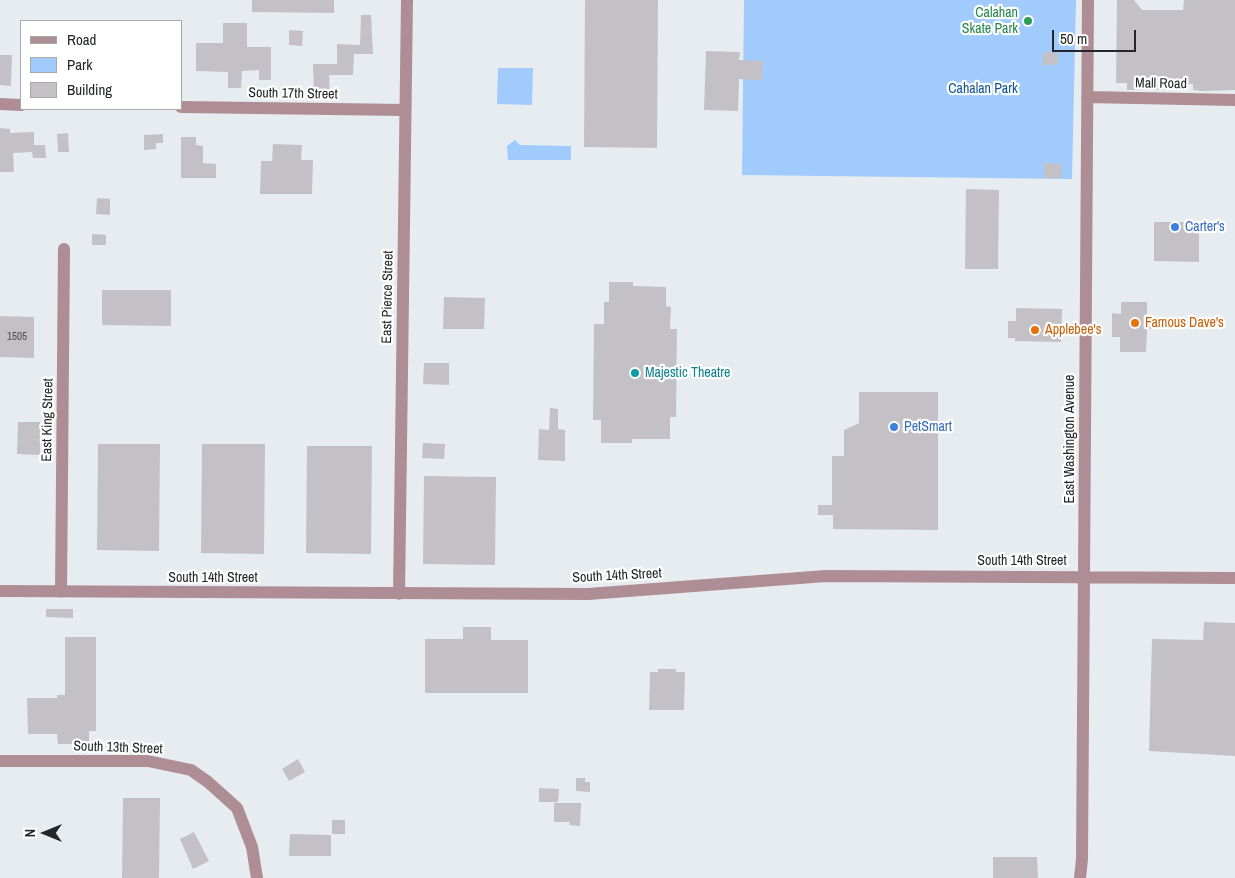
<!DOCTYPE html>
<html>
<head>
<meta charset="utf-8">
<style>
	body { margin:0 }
	#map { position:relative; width:1235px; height:878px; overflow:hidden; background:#e7ecf0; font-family:"Archivo Narrow",sans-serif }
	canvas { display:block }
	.legend { position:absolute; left:20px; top:20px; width:162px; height:90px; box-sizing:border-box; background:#fff; border:1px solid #a7a8a8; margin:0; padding:6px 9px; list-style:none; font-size:15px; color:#232526 }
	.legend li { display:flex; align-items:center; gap:10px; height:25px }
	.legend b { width:25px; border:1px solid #a7a8a8 }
	.north { position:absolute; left:20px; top:808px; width:50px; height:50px; -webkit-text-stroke:4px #fff; paint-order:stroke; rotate:270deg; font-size:14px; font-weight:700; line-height:20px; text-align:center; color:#232526 }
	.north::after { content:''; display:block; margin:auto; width:18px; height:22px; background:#232526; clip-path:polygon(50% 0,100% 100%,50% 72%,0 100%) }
	.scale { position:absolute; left:1052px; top:30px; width:84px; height:22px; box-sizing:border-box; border:2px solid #232526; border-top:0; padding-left:6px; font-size:15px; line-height:18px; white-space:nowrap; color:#232526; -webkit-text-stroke:4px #fff; paint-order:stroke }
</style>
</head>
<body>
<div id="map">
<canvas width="1235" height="878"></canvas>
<ul class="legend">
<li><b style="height:6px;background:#ae8d95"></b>Road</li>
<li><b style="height:14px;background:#a0cbfc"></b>Park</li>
<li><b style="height:14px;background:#c3c1c6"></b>Building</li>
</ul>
<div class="north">N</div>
<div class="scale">50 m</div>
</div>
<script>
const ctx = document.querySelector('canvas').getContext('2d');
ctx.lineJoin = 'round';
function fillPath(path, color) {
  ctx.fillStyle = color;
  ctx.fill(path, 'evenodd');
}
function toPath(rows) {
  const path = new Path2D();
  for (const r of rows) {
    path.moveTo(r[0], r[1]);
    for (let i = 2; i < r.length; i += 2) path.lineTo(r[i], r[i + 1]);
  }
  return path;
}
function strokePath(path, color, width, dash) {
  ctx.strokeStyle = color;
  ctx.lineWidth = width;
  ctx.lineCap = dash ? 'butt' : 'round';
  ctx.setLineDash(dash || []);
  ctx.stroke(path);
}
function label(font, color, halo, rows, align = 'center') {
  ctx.font = font + ' "Archivo Narrow",sans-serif';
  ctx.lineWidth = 4.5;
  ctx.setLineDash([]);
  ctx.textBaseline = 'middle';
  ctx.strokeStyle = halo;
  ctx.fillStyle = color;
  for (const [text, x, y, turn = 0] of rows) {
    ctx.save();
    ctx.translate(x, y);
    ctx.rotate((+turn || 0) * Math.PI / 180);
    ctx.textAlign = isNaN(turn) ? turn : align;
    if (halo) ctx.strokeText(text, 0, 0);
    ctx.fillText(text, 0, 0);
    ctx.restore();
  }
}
const green = toPath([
	[744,0,1076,0,1072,179,742,175],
	[498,68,533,68,532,105,497,104],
	[515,140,520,145,571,146,571,160,508,160,507,146]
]);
const building = toPath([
	[252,0,334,0,334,13,252,12],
	[585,0,658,0,657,148,584,147],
	[1117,0,1134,0,1142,10,1183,10,1184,0,1235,0,1235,90,1202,91,1193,90,1193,84,1172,84,1172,90,1127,90,1127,83,1116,83],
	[361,15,371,15,373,54,354,54,353,75,329,75,330,96,314,96,313,64,337,64,337,44,360,45],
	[223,23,247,23,247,47,271,47,271,80,259,80,259,70,242,71,241,88,228,88,228,72,196,71,196,43,223,43],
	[289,30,303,31,302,46,289,45],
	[706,51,740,52,739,60,763,61,762,80,739,79,738,111,704,110],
	[1043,52,1058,53,1058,65,1043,65],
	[0,55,12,55,11,86,0,85],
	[0,128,10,129,10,133,34,132,34,145,45,145,46,158,33,158,32,152,13,153,14,172,0,172],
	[68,133,69,152,58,152,57,134],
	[163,134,163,143,156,143,156,149,144,150,144,135],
	[181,137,196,137,196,145,203,146,203,163,216,164,216,178,181,178],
	[273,144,302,145,301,160,313,160,312,194,260,194,261,161,272,161],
	[1044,163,1062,164,1061,178,1044,178],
	[966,189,999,190,998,269,965,269],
	[97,198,110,199,110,215,96,214],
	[1154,222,1199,222,1199,262,1154,261],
	[92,234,106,235,106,245,92,245],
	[609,282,633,282,633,286,666,287,666,306,671,307,670,329,677,329,676,417,670,417,670,439,632,439,632,443,601,443,601,420,593,420,594,324,604,324,604,302,609,302],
	[102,290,171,290,171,326,102,325],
	[444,297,485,298,484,329,443,329],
	[1121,302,1147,302,1147,318,1157,318,1157,329,1147,329,1146,352,1120,352,1120,337,1112,337,1112,313,1121,314],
	[1016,308,1062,309,1061,342,1015,341,1015,338,1008,338,1008,321,1016,321],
	[0,316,34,317,34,358,0,357],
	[424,363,449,363,449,385,423,384],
	[859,392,938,392,938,530,833,529,833,515,818,515,818,505,832,505,832,456,844,456,844,430,859,423],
	[550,408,558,409,558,429,565,430,565,461,538,460,539,429,549,430],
	[18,422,40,422,40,455,17,454],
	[423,443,445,444,444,459,422,458],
	[98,444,160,444,159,551,97,550],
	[202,444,265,444,264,554,201,553],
	[307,446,372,446,371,554,306,553],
	[424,476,496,477,495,565,423,564],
	[46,609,73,609,73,618,46,617],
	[1204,622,1235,623,1235,756,1149,751,1152,639,1203,640],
	[463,627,491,627,491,640,528,640,528,693,425,693,425,639,463,639],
	[65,637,96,637,96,731,89,731,89,744,58,744,57,734,28,734,27,698,57,698,57,695,65,695],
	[658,669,676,669,676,672,685,672,684,710,649,710,650,672,658,672],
	[298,759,305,772,289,781,282,769],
	[576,778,585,778,585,782,590,782,590,792,576,791],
	[539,788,559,789,558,802,539,802],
	[123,798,160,798,159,878,122,878],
	[554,803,581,803,580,826,569,825,570,822,554,822],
	[332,820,345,820,345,834,332,834],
	[194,832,209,861,193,869,180,839],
	[290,834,331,835,331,856,289,856],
	[993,857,1037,857,1038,878,993,878]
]);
const minor = toPath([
	[1087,97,1235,100],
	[0,104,21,105],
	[181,107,405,110],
	[0,591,588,594,826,576,1235,578],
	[61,592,64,249],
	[399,594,407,0],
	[0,761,148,761,191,770,208,782,237,808,252,847,257,878],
	[1080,878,1082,859,1088,0]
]);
const markers = [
	[1028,21,5,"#2e9e5b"],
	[1175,227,5,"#3f7fe0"],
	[1135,323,5,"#e8710a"],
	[1035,330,5,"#e8710a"],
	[635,373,5,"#0f9aa8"],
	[894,427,5,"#3f7fe0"]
];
const numberNames = [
	["1505",17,337]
];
const leisureNames = [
	["Calahan",1018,13],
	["Skate Park",1018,29]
];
const streetNames = [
	["Mall Road",1161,84,1],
	["South 17th Street",293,94,1],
	["East Pierce Street",388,297,-89],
	["East King Street",48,420,-89],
	["East Washington Avenue",1070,439,-90],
	["South 14th Street",1022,561],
	["South 14th Street",617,576,-3],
	["South 14th Street",213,578],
	["South 13th Street",118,748,2]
];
const parkNames = [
	["Cahalan Park",983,89]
];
const shopNames = [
	["Carter's",1185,227],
	["PetSmart",904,427]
];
const foodNames = [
	["Famous Dave's",1145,323],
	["Applebee's",1045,330]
];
const cultureNames = [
	["Majestic Theatre",645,373]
];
fillPath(green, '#a0cbfc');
fillPath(building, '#c3c1c6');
strokePath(minor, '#ae8d95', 12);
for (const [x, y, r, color] of markers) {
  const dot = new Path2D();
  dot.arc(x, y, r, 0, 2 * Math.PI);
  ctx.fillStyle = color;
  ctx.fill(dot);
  strokePath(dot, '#fff', 2);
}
label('11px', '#4b4c4e', null, numberNames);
label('14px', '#27864d', '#fff', leisureNames, 'right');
label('14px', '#232526', '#fff', streetNames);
label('14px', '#0f5290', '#fff', parkNames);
label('14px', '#366cbe', '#fff', shopNames, 'left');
label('14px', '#c56008', '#fff', foodNames, 'left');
label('14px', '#0d838f', '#fff', cultureNames, 'left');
</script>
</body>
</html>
